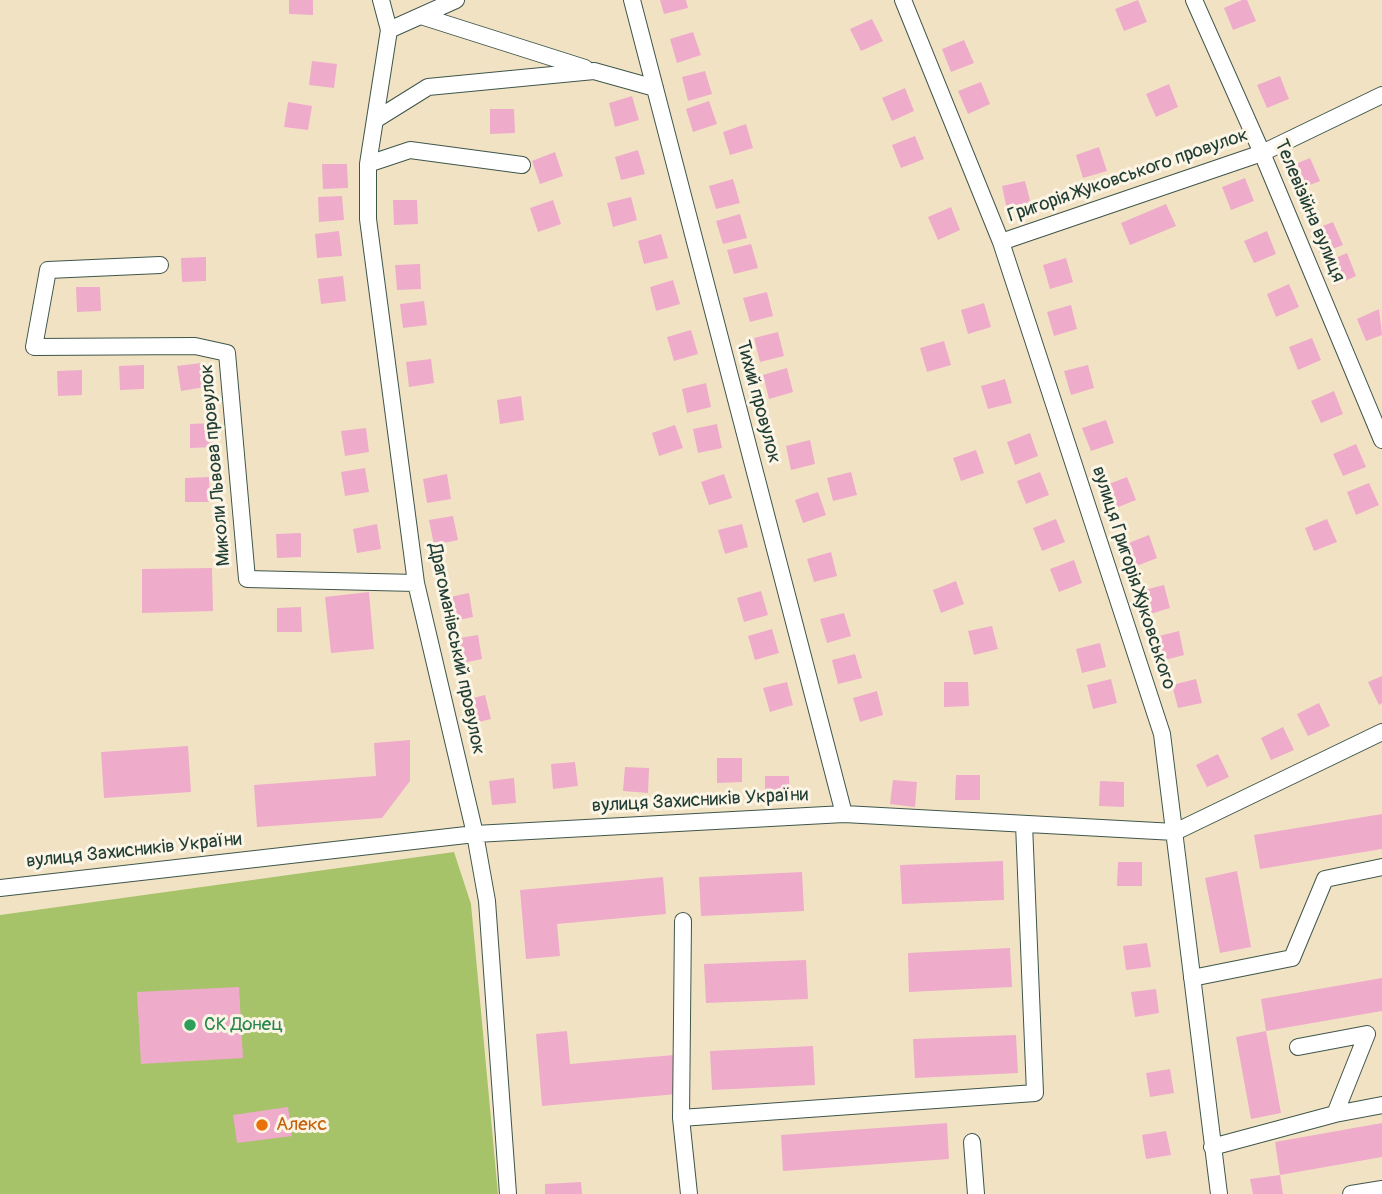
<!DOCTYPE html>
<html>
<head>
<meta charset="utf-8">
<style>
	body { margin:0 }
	canvas { display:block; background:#f2e2c4 }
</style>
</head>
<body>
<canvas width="1382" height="1194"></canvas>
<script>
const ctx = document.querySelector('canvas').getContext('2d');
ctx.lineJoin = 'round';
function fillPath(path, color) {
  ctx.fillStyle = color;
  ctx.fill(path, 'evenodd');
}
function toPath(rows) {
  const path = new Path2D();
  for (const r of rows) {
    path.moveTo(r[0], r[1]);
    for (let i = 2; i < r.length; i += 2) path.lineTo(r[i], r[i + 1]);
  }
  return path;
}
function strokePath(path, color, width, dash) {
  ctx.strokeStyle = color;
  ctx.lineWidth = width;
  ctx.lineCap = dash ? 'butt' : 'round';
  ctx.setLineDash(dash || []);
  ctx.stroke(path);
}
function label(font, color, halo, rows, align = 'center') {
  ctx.font = font + ' Pangolin,sans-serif';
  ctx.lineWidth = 6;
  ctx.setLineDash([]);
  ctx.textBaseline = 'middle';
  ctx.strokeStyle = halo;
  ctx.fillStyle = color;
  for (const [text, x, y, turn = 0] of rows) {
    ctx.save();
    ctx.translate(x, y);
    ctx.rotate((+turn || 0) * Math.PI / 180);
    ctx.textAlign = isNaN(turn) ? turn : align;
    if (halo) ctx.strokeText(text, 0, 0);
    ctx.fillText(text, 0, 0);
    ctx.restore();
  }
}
const green = toPath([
	[454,852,471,904,498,1194,0,1194,0,915]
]);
const building = toPath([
	[289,0,313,0,313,15,289,14],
	[660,0,686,0,688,8,664,14],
	[1138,0,1147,22,1124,31,1115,9],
	[1242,0,1247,0,1256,21,1233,30,1224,8],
	[872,19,883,41,861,51,850,29],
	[693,32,701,55,677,63,670,39],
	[964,40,974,63,951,72,942,49],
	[312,61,337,64,334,88,309,85],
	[705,71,712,94,688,101,682,77],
	[1280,76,1289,99,1267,108,1257,85],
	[981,82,990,104,968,114,958,91],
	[1169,84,1178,107,1156,117,1146,94],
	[905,88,914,111,892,121,882,98],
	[632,96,639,120,615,127,609,103],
	[709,101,717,124,693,132,686,109],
	[288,102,312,106,308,130,284,127],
	[490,109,514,109,515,133,490,134],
	[746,124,753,148,730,155,723,132],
	[915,136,924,159,901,168,892,145],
	[1099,147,1107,171,1083,178,1076,155],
	[638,150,645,174,621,180,615,157],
	[555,152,563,176,540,184,532,161],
	[1310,158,1320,181,1297,190,1288,167],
	[322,164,347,164,348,188,323,189],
	[1245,178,1254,201,1231,210,1222,187],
	[733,179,740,203,716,209,709,186],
	[1025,181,1031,204,1007,210,1002,186],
	[342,196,344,220,319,222,318,197],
	[631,197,637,220,613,227,607,203],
	[393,200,417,200,418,224,394,225],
	[553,200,561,224,538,232,530,208],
	[1166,204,1176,226,1130,245,1121,223],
	[951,207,960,230,938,240,928,217],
	[740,214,747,238,723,244,716,221],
	[1333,222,1343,245,1320,254,1310,231],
	[339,231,342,256,317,258,315,234],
	[1267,231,1276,254,1254,263,1244,241],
	[661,234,668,258,644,264,638,241],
	[751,244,758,268,734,274,727,250],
	[1347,253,1356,276,1334,286,1324,263],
	[206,257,206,281,182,282,181,258],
	[1066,258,1073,282,1050,289,1043,265],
	[420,264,421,289,397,290,395,265],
	[343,276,346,301,321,304,318,279],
	[673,280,680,304,656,311,650,287],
	[1289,284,1299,307,1276,317,1267,294],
	[76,287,100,287,101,311,77,312],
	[767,292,773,316,750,322,743,298],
	[424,301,427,325,403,328,400,304],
	[984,303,991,327,968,334,961,310],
	[1071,305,1077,329,1054,336,1047,312],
	[1379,309,1382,335,1366,341,1357,319],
	[691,330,698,354,674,361,667,337],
	[778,332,784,356,760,362,754,338],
	[1312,338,1321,360,1298,370,1289,347],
	[944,341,951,365,927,372,920,348],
	[431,359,434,383,409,387,406,362],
	[201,363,205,387,181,391,177,366],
	[144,365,144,389,120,390,119,366],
	[1088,365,1094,388,1071,395,1064,371],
	[787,368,793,392,769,399,763,375],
	[82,370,82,395,58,396,57,371],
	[1005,379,1012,403,988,409,981,386],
	[706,383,711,407,687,413,682,389],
	[1334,391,1343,414,1321,423,1311,401],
	[521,396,524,420,500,424,497,400],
	[1106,420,1114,443,1091,451,1082,428],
	[214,423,215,447,190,448,190,424],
	[717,424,722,448,698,453,693,429],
	[675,425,683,448,659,456,652,433],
	[366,428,369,452,345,456,341,431],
	[1030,433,1038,456,1015,465,1007,442],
	[810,440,815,464,791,470,786,446],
	[1356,444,1366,467,1343,476,1333,454],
	[976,450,984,473,961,481,953,458],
	[365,468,369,492,345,496,341,472],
	[851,472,857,495,833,501,827,478],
	[1040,472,1049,495,1026,504,1017,481],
	[447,474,451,499,427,503,423,479],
	[724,474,732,498,709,505,701,482],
	[209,477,210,502,185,502,185,478],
	[1127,477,1136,500,1113,509,1104,486],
	[1369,483,1379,505,1356,515,1347,492],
	[818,492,826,515,803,523,795,500],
	[453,516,458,540,434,545,429,520],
	[1056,519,1065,542,1042,551,1033,528],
	[1327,519,1337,542,1314,551,1305,528],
	[377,524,381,549,357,553,353,529],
	[742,524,748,547,725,554,718,530],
	[301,533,301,557,277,558,276,534],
	[1149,535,1157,558,1134,567,1126,544],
	[831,552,837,576,814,582,807,559],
	[1074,560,1082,583,1059,592,1050,569],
	[212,568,213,611,142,613,142,569],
	[956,581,964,604,941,613,933,590],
	[1164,585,1170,608,1147,615,1140,591],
	[761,591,768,615,744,622,737,598],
	[369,592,374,649,331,653,325,597],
	[469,593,473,617,449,622,445,598],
	[301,607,302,632,277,632,277,608],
	[844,613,851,636,827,643,820,619],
	[992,626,998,649,974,655,968,631],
	[772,629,779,653,755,660,748,636],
	[1179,631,1184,655,1161,661,1155,637],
	[478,635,482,659,458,664,453,639],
	[1100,643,1106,667,1082,673,1076,649],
	[855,654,862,678,838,684,832,660],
	[1382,676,1382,703,1379,705,1368,682],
	[1111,679,1117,703,1093,709,1087,685],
	[1196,679,1202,703,1178,708,1172,685],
	[787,682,793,705,770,712,763,688],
	[944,682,968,682,969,706,944,707],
	[877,691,883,715,860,722,853,698],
	[485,695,491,719,467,725,461,701],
	[1319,703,1330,726,1308,736,1297,714],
	[1283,727,1294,750,1271,760,1261,738],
	[410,740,410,781,382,818,257,827,254,785,376,776,374,743],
	[188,746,191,792,104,798,101,752],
	[1218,754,1229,777,1207,787,1196,765],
	[717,758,742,758,742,782,717,783],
	[575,762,578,786,553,789,551,764],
	[625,767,649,768,648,793,623,791],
	[956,775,980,775,980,800,955,800],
	[765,776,789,776,790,800,765,801],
	[514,778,516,803,492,805,489,781],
	[893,780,917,782,915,807,890,804],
	[1100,781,1124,782,1124,807,1099,806],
	[1382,814,1382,849,1260,869,1254,835],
	[1003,861,1004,900,902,904,900,865],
	[1118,862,1142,862,1142,886,1117,886],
	[1237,871,1251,947,1220,953,1205,878],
	[802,872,804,911,701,916,699,877],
	[663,877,666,914,557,924,560,956,526,959,520,890],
	[1147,943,1151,967,1126,970,1123,946],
	[1010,948,1012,987,909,992,908,953],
	[806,960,808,999,706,1003,704,964],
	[1382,978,1382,1011,1266,1031,1261,999],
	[239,987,243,1058,141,1064,137,992],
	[1156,989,1159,1013,1135,1017,1131,992],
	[567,1031,570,1064,674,1055,677,1094,542,1106,536,1034],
	[1266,1031,1281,1113,1251,1119,1236,1037],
	[1016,1035,1018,1073,915,1078,913,1039],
	[813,1046,815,1085,712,1090,710,1051],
	[1170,1069,1174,1093,1150,1097,1146,1073],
	[288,1107,292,1136,237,1143,233,1115],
	[947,1123,949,1159,783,1171,781,1135],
	[1382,1123,1382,1157,1280,1175,1275,1142],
	[1166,1131,1171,1155,1146,1159,1142,1135],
	[1280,1175,1283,1194,1253,1194,1250,1179],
	[581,1182,582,1194,545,1194,545,1184]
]);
const minor = toPath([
	[381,0,389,30,368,164,368,219,416,583,475,834,487,901,508,1194],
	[632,0,844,814],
	[903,0,1001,242,1162,734,1219,1194],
	[1194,0,1262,153,1382,440],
	[421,16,585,68],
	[389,30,456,0],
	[375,120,428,87,594,71,655,88],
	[368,164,410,150,522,165],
	[1001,242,1262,153,1382,95],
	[160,265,48,270,34,347,195,346,227,353,247,579,416,583],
	[0,888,475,834,844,814,1175,832,1382,732],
	[1192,978,1292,958,1325,879,1382,867],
	[1335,1114,1382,1105],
	[681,1118,683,921],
	[972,1142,976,1194],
	[1212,1147,1335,1114,1367,1034,1298,1047],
	[689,1194,681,1118,1035,1093,1024,824],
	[1351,1194,1382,1189]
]);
const markers = [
	[190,1025,7,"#2e9e5b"],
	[262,1125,7,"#e8710a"]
];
const streetNames = [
	["Григорія Жуковського провулок",1128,176,-19],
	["Телевізійна вулиця",1309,211,67],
	["Тихий провулок",758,402,75],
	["Миколи Львова провулок",216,465,-95],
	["вулиця Григорія Жуковського",1133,578,72],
	["Драгоманівський провулок",456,649,78],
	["вулиця Захисників України",700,801,-3],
	["вулиця Захисників України",134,851,-6]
];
const leisureNames = [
	["СК Донец",204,1025]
];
const foodNames = [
	["Алекс",276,1125]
];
fillPath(green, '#a6c36a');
fillPath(building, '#eeacca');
strokePath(minor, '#3f564a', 18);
strokePath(minor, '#fff', 16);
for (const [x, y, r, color] of markers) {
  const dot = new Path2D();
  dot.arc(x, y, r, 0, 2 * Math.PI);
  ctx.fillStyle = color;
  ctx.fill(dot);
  strokePath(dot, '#fcf5e5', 2.5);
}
label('19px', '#1f3d34', '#fcf5e5', streetNames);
label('19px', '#27864d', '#fcf5e5', leisureNames, 'left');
label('19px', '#c56008', '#fcf5e5', foodNames, 'left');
</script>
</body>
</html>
